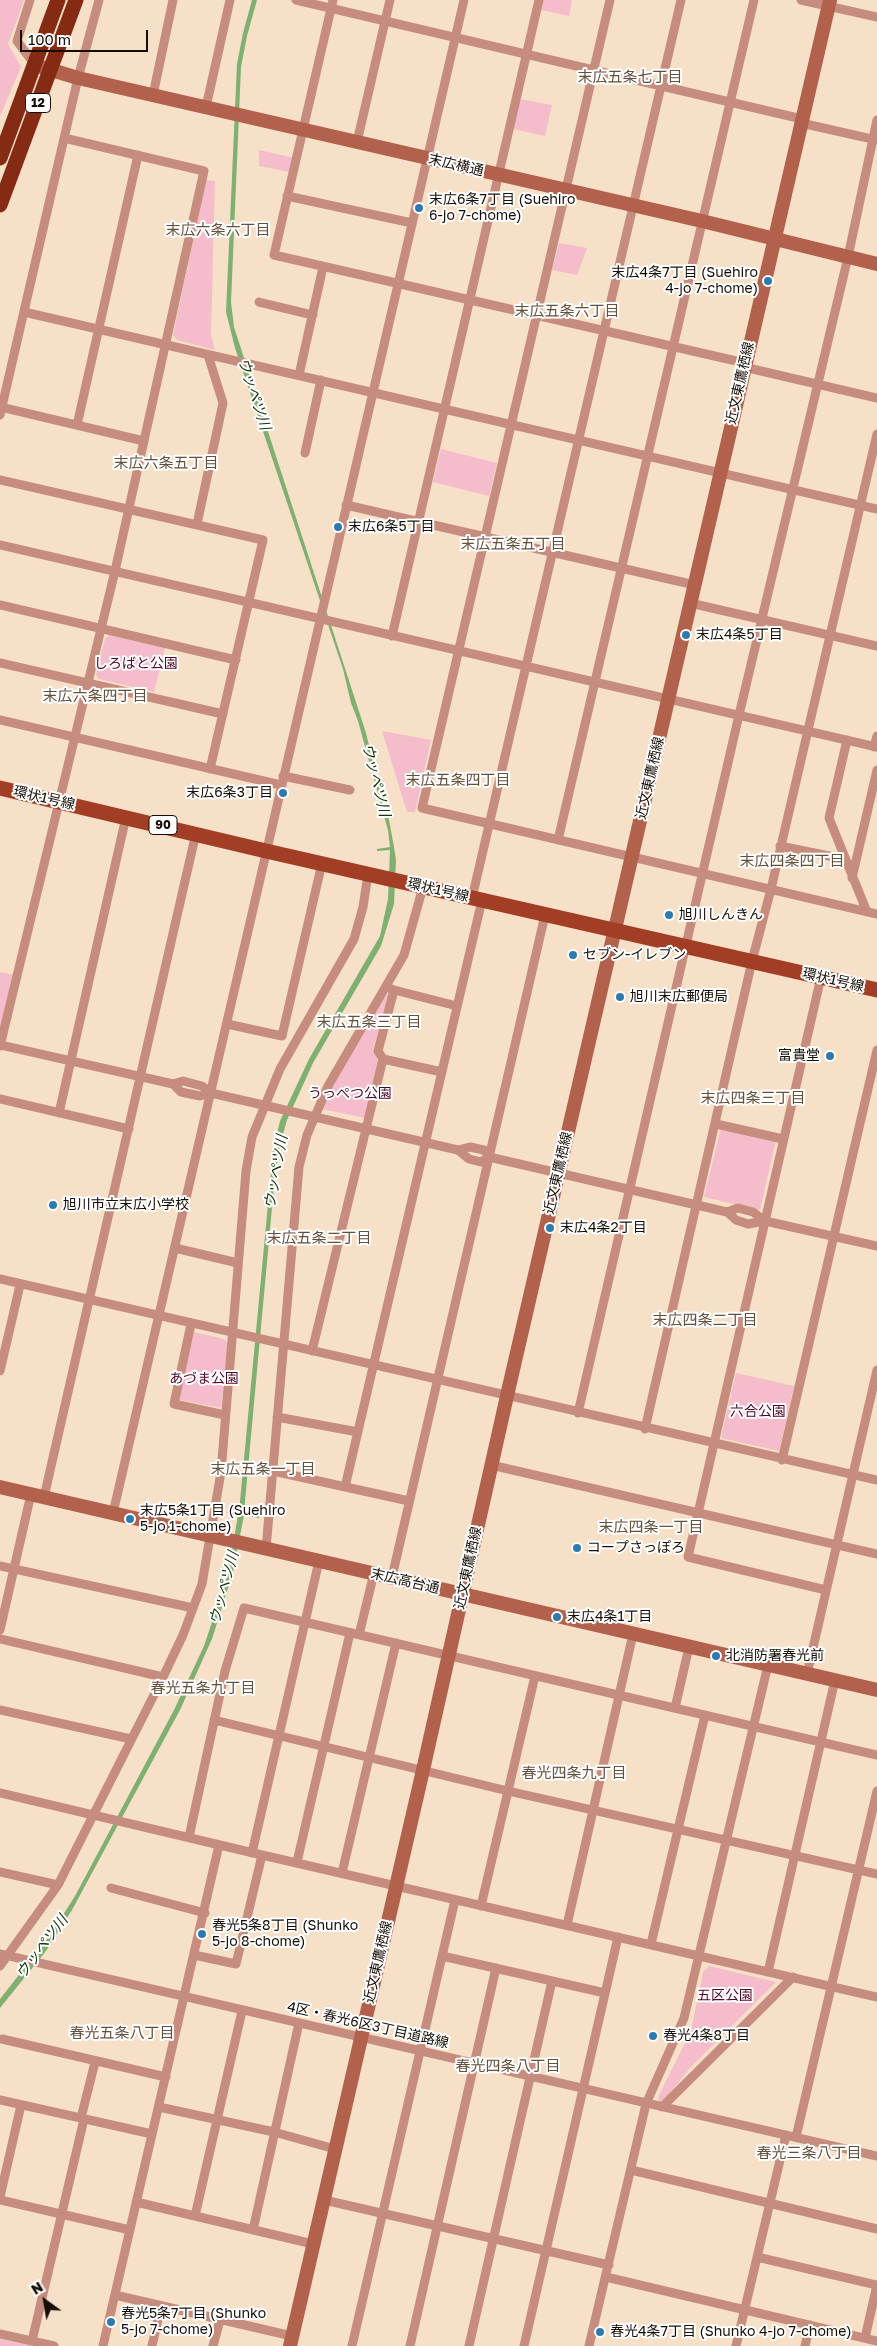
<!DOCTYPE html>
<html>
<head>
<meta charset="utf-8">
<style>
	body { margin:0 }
	#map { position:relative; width:877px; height:2346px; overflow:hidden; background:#f6e0c7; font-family:"Golos Text",sans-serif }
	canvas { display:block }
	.north { position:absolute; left:20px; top:2276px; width:50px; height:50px; -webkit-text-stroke:4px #fff; paint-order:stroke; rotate:328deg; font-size:14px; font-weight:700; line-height:20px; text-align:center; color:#160e06 }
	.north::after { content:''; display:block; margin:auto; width:18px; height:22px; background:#160e06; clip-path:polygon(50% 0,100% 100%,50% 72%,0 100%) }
	.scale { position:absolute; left:20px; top:30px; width:128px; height:22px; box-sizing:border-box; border:2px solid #160e06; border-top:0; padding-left:6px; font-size:15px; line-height:18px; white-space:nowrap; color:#160e06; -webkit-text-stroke:4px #fff; paint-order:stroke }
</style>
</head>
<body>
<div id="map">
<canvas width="877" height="2346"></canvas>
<div class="north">N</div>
<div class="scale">100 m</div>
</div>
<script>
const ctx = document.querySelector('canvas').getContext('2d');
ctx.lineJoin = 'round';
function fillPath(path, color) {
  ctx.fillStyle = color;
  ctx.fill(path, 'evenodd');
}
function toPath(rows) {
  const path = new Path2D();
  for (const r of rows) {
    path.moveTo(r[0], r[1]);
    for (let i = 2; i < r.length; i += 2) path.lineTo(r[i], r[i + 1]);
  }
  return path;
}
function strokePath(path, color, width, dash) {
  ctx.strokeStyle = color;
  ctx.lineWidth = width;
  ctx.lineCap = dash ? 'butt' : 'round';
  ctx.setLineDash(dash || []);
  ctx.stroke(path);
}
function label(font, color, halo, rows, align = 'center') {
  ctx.font = font + ' "Golos Text","Noto Sans JP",sans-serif';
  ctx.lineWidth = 4;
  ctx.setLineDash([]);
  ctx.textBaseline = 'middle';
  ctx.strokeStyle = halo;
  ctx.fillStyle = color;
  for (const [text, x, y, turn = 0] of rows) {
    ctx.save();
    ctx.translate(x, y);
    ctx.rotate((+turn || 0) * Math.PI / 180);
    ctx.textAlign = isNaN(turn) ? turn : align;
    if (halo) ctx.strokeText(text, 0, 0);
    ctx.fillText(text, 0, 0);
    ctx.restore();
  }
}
const green = toPath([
	[0,0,24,0,8,44,21,67,0,116],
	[543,0,572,0,569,16,541,10],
	[519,99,552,105,545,136,512,129],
	[259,150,294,158,290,172,259,166],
	[206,180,215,181,211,335,215,350,177,340,173,335],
	[559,243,587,248,577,275,552,270],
	[441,449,497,463,489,496,433,482],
	[109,635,165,648,154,692,99,679,96,675,105,639],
	[382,731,431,740,415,812,407,812],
	[0,972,14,975,0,1032],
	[385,993,389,995,373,1049,379,1065,365,1118,322,1109,333,1085],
	[721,1128,776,1140,760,1210,704,1197],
	[194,1332,224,1339,228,1344,221,1408,180,1400,178,1397],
	[736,1373,794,1386,779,1451,721,1438],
	[709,1966,776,1982,689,2069,663,2102,659,2101,658,2097,691,2031,703,1972],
	[0,2339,34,2346,0,2346]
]);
const water = toPath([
	[252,0,257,0,247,36,241,67,231,302,234,327,366,733,382,800,389,820,394,847,396,860,394,904,381,946,313,1063,287,1120,280,1145,275,1175,244,1512,260,1516,259,1518,244,1515,233,1572,212,1639,180,1710,72,1910,46,1951,0,2008,0,1999,51,1934,75,1896,174,1710,204,1646,228,1574,238,1515,227,1513,228,1511,239,1512,273,1151,280,1121,309,1059,380,936,388,899,390,850,377,851,377,849,390,847,388,830,358,721,351,703,343,669,235,348,226,312,237,64,243,33]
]);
const street = toPath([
	[30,0,17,41,35,65],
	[296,0,802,119],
	[333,0,274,255,745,363],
	[610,0,422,808,877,914],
	[801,0,877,17],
	[153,95,173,0],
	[206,107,230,0],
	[801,123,877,140],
	[357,142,390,0],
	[287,196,412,223],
	[259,302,313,315],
	[24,312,877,509],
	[744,367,877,398],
	[299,375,323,267],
	[0,407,144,441],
	[0,415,78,78,99,0],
	[77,425,138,155],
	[305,453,321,380],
	[0,480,263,540,210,769],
	[346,505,695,585],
	[197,524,223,403,208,355],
	[0,545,877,747],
	[690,603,877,646],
	[0,605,236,660],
	[392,636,539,0],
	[0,663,223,714],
	[0,720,281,785],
	[847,740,829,818,867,912],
	[874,747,877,736],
	[283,776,350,790],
	[558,840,754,0],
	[780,846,844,859],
	[852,878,877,770],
	[472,898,681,0],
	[821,977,688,1557,826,1590],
	[386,987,394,990,378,1051,383,1059,442,1072],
	[394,990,457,1006],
	[227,1024,282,1036,322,863],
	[0,1045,173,1084,183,1081,202,1086,211,1093,200,1096,181,1092,173,1084],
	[0,1046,115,571,204,171,64,138],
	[211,1093,458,1150,470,1147,484,1150,489,1157],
	[0,1099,129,1129],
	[59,1113,126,817],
	[716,1124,783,1139],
	[458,1150,469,1159,481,1162,489,1157,727,1212,736,1220,748,1224,765,1221],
	[727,1212,738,1208,753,1212,765,1221,877,1246],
	[175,1248,238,1263],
	[0,1279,877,1480],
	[191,1324,174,1404,225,1415],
	[312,1351,383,1059],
	[0,1371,20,1285],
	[578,1413,739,715,848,257,877,120],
	[277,1417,358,1432],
	[645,1429,752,961,771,889,877,434],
	[782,1460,877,1050],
	[491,1465,877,1554],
	[273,1471,409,1501],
	[345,1487,482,900],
	[44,1497,196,833],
	[113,1513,464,0],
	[266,1549,299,1167,307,1135,328,1086,404,955,423,887],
	[0,1566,193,1608],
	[392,1577,545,915],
	[0,1630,31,1494],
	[359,1635,374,1573],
	[0,1639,163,1677],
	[807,1674,877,1370],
	[675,1708,689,1647],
	[0,1710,131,1739],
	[214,1720,508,1791,877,1874],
	[0,1793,262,1855,877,1997],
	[189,1837,225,1671,244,1608,877,1755],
	[252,1853,319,1561],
	[297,1862,350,1633],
	[0,1872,58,1885],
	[342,1873,396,1643],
	[111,1888,205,1913],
	[481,1906,535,1676],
	[567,1925,633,1634],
	[651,1944,705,1715],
	[0,1954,877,2156],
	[194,1955,236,1964,262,1855],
	[442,1956,605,1993],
	[0,1966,58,1885,163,1677,183,1635,202,1584,221,1472,246,1171,252,1137,280,1069,354,939,363,907,368,874],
	[768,1972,835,1680],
	[2,2039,166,2077],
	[0,2100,152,2134],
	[159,2107,274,2132,335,2149],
	[662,2107,793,1977],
	[81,2118,95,2062],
	[796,2137,877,1791],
	[631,2170,877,2229],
	[0,2197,21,2105],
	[0,2200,130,2230],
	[324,2200,609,2265],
	[136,2202,313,2244],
	[195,2216,242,2011],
	[253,2230,299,2023],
	[757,2257,877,2285],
	[606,2277,877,2341],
	[115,2295,292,2336],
	[0,2334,54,2346],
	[865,2338,877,2285],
	[32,2341,84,2119],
	[103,2346,219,1845],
	[152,2346,161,2306],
	[213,2346,220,2320],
	[352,2346,455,1900],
	[410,2346,496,1968],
	[469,2346,552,1981],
	[524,2346,618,1937],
	[589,2346,646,2104,684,2018,768,1665],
	[736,2346,786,2135],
	[805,2346,810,2325]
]);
const secondary = toPath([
	[35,65,78,78,702,221,877,264],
	[0,1487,877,1690],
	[290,2346,423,1770,509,1387,830,0]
]);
const primary = toPath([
	[0,788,266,851,877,990]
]);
const highway = toPath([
	[0,158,58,0],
	[0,205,76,0]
]);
const markers = [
	[419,208,5,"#2f7aad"],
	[768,281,5,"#2f7aad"],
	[338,527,5,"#2f7aad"],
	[686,635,5,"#2f7aad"],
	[283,793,5,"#2f7aad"],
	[669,915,5,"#2f7aad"],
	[573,955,5,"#2f7aad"],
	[620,997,5,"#2f7aad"],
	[830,1056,5,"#2f7aad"],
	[53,1205,5,"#2f7aad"],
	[550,1228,5,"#2f7aad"],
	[130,1519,5,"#2f7aad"],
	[577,1548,5,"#2f7aad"],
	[557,1617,5,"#2f7aad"],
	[716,1656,5,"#2f7aad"],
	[202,1934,5,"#2f7aad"],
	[653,2036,5,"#2f7aad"],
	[111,2322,5,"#2f7aad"],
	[600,2332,5,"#2f7aad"]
];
const shields = [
	[38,103,25],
	[163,825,28]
];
const shieldNames = [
	["12",38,103],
	["90",163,825]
];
const streetNames = [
	["末広横通",456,165,13],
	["近文東鷹栖線",740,383,-77],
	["近文東鷹栖線",650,778,-77],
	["環状1号線",44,798,13],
	["環状1号線",438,890,13],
	["環状1号線",833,980,13],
	["近文東鷹栖線",558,1173,-77],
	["近文東鷹栖線",468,1568,-78],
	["末広高台通",405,1581,13],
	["近文東鷹栖線",378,1962,-77],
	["4区・春光6区3丁目道路線",368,2025,13]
];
const poiNames = [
	["末広6条7丁目 (Suehiro",429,200],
	["6-jo 7-chome)",429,216],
	["末広4条7丁目 (Suehiro",758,273,"right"],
	["4-jo 7-chome)",758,289,"right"],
	["末広6条5丁目",348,527],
	["末広4条5丁目",696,635],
	["末広6条3丁目",273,793,"right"],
	["旭川しんきん",679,915],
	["セブン-イレブン",583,955],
	["旭川末広郵便局",630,997],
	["富貴堂",820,1056,"right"],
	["旭川市立末広小学校",63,1205],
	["末広4条2丁目",560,1228],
	["末広5条1丁目 (Suehiro",140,1511],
	["5-jo 1-chome)",140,1527],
	["コープさっぽろ",587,1548],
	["末広4条1丁目",567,1617],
	["北消防署春光前",726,1656],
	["春光5条8丁目 (Shunko",212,1926],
	["5-jo 8-chome)",212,1942],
	["春光4条8丁目",663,2036],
	["春光5条7丁目 (Shunko",121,2314],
	["5-jo 7-chome)",121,2330],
	["春光4条7丁目 (Shunko 4-jo 7-chome)",610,2332]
];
const parkNames = [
	["しろばと公園",136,664],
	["うっぺつ公園",350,1094],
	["あづま公園",204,1379],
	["六合公園",758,1412],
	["五区公園",725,1996]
];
const neighbourhoodNames = [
	["末広五条七丁目",630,77],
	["末広六条六丁目",218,230],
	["末広五条六丁目",567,311],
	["末広六条五丁目",166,463],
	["末広五条五丁目",513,544],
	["末広六条四丁目",95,696],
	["末広五条四丁目",458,780],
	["末広四条四丁目",792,861],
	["末広五条三丁目",369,1022],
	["末広四条三丁目",753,1098],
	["末広五条二丁目",319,1238],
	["末広四条二丁目",705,1320],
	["末広五条一丁目",263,1469],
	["末広四条一丁目",651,1527],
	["春光五条九丁目",203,1688],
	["春光四条九丁目",574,1773],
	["春光五条八丁目",122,2033],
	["春光四条八丁目",508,2066],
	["春光三条八丁目",809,2153]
];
const waterNames = [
	["ウッペツ川",254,394,72],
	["ウッペツ川",376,780,76],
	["ウッペツ川",276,1172,-80],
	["ウッペツ川",224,1588,-75],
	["ウッペツ川",42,1947,-53]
];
fillPath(green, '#f5bccb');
fillPath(water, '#7fb071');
strokePath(street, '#c68d7e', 9);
strokePath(secondary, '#b2614c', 14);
strokePath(primary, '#a23e25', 15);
strokePath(highway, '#862b13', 15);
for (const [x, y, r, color] of markers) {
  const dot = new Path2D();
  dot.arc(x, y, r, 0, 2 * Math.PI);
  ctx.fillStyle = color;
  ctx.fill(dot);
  strokePath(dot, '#fff', 2);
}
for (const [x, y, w] of shields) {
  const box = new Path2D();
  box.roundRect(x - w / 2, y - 9.5, w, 19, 4);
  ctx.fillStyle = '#fff';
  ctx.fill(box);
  strokePath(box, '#160e06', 1);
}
label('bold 12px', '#160e06', null, shieldNames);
label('14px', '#160e06', '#fff', streetNames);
label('14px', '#160e06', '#fff', poiNames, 'left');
label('14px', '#4f0627', '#fff', parkNames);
label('15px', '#64513c', '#fff', neighbourhoodNames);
label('italic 15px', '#15360a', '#fff', waterNames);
</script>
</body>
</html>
